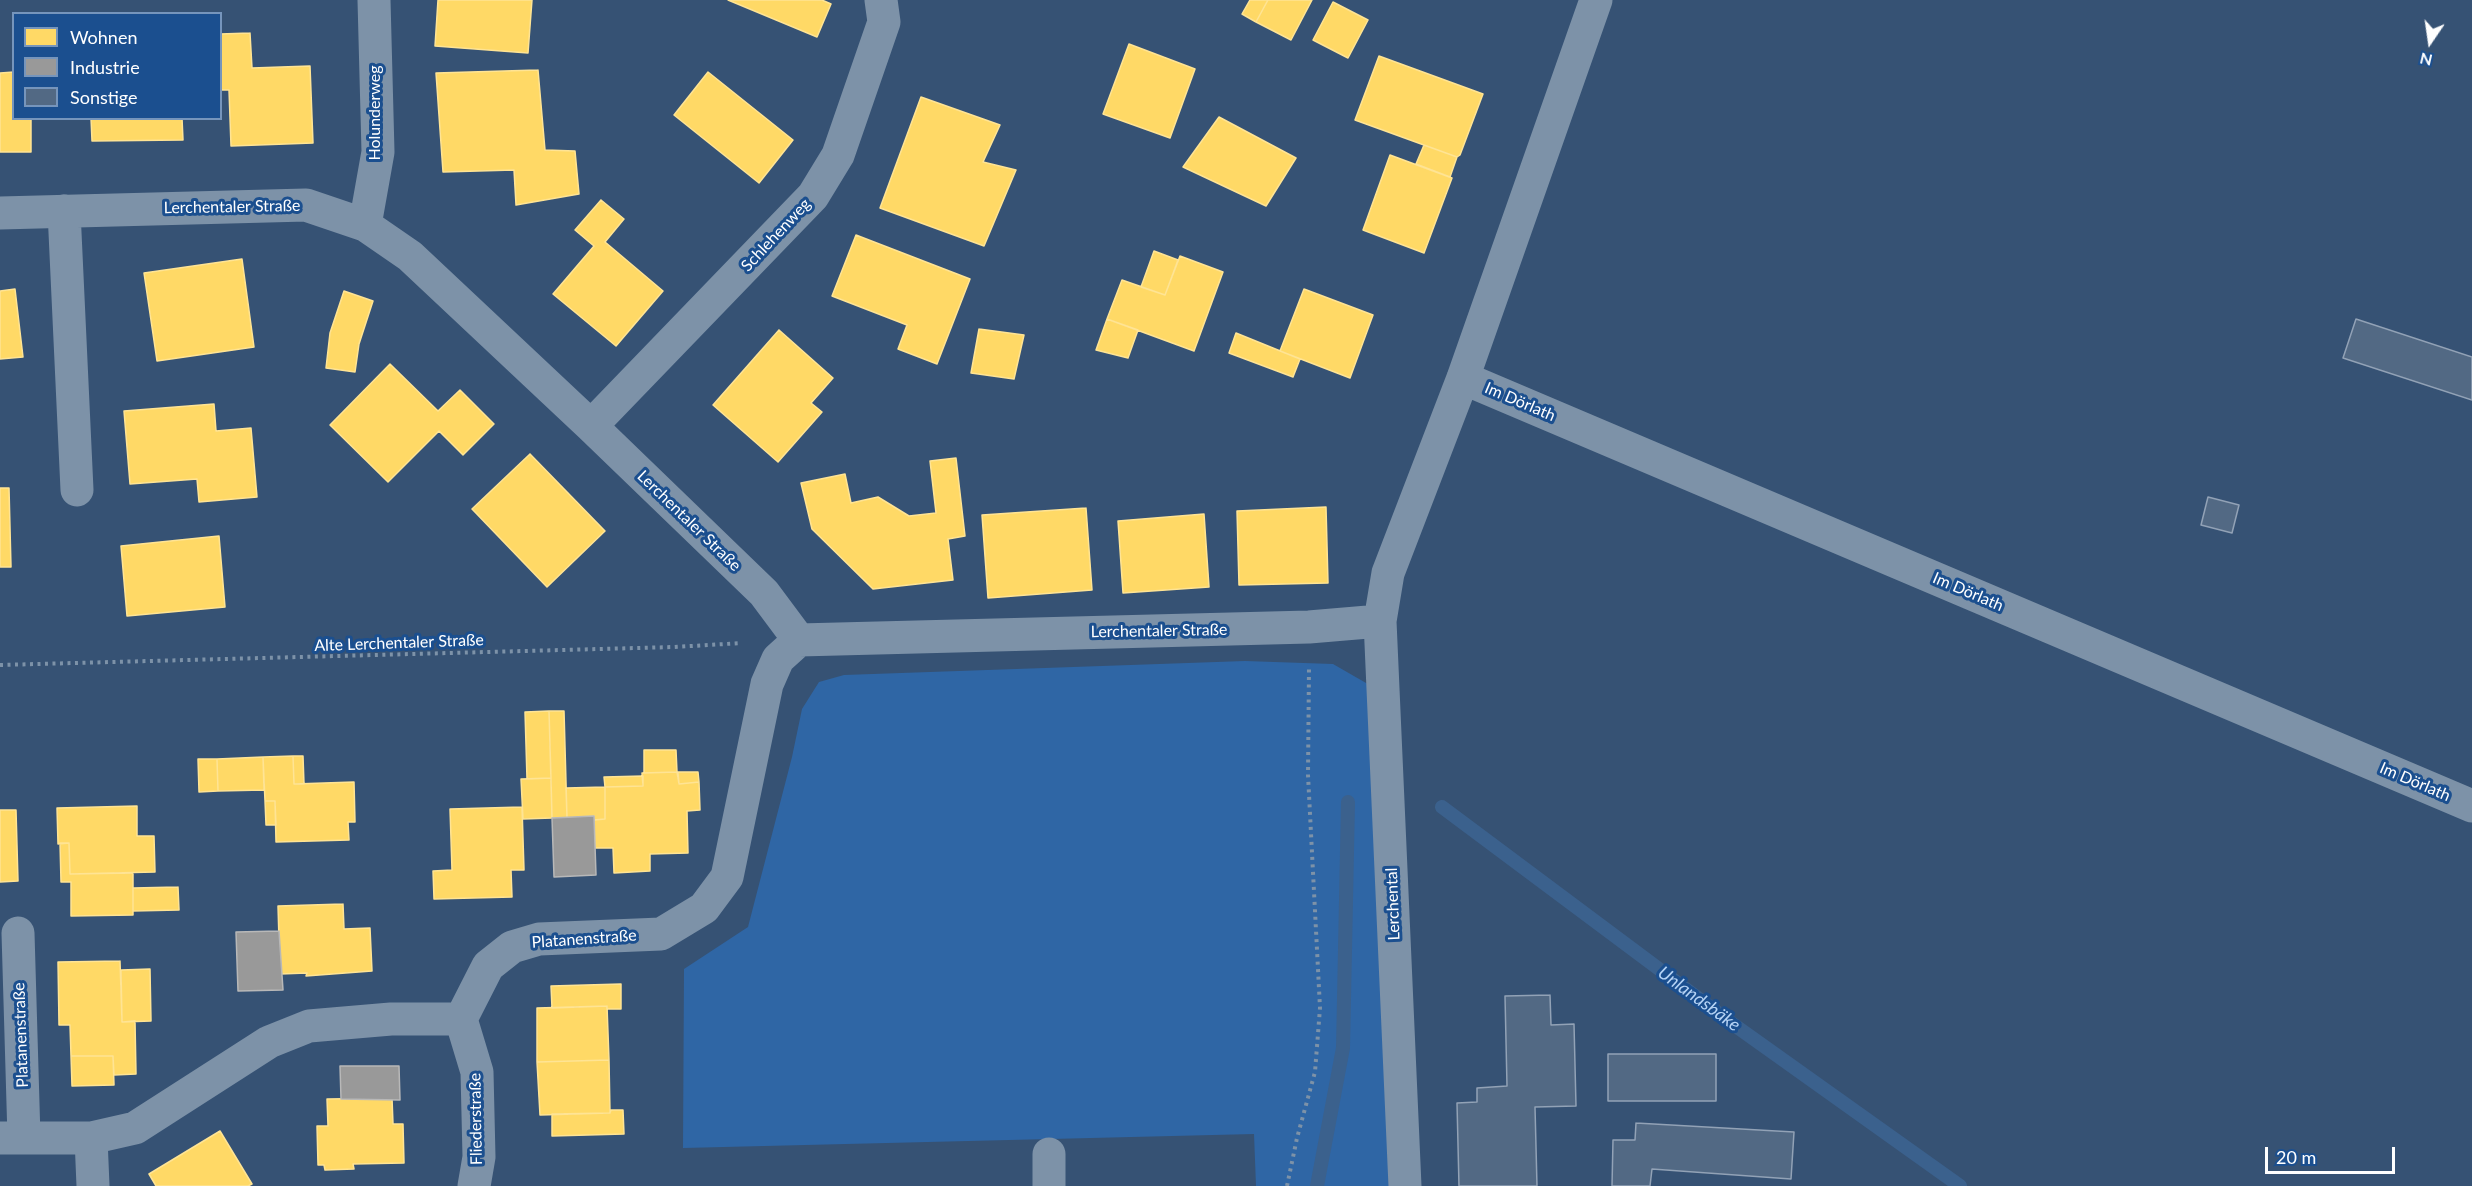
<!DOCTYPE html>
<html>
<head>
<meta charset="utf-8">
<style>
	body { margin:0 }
	#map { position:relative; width:2472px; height:1186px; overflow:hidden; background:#365274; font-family:Lato,sans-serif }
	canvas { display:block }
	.legend { position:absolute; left:12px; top:12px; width:210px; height:108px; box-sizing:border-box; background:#1b4f8f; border:2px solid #7695bc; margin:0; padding:8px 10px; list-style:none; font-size:18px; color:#fff }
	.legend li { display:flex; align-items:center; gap:12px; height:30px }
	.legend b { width:30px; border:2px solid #7695bc }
	.north { position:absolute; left:2400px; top:12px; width:60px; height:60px; -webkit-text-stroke:4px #1b4f8f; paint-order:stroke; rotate:193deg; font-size:16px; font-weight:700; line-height:24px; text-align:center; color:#fff }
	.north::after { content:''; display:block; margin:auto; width:21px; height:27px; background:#fff; clip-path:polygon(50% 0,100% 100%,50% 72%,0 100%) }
	.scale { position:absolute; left:2265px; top:1147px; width:130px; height:27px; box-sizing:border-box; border:3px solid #fff; border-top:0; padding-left:8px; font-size:18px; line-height:21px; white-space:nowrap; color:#fff; -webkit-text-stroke:4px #1b4f8f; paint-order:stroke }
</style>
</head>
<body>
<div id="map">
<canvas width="2472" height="1186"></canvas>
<ul class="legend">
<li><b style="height:16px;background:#ffd966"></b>Wohnen</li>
<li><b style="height:16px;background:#999"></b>Industrie</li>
<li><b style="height:16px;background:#526984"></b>Sonstige</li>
</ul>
<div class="north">N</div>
<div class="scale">20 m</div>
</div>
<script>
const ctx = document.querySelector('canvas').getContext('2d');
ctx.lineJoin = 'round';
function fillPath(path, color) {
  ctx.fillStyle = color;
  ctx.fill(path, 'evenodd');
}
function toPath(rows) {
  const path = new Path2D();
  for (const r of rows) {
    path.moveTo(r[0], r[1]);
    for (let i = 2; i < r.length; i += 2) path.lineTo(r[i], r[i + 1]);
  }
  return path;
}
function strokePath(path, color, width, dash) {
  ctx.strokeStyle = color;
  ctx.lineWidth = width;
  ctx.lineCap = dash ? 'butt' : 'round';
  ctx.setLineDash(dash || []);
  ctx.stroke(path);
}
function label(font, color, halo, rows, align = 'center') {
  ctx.font = font + ' Lato,sans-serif';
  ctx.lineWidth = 6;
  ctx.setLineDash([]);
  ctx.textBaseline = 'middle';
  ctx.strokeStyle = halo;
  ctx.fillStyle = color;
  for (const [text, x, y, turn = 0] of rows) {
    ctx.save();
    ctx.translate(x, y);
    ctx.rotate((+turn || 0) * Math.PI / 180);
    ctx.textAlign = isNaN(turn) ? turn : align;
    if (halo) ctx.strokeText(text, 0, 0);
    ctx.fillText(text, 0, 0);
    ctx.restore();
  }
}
const green = toPath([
	[1245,661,1333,664,1373,687,1389,1186,1256,1186,1254,1134,683,1148,684,969,748,927,792,757,802,709,819,682,844,675]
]);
const homes = toPath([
	[438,0,532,0,528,53,435,46,438,0],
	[728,0,822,0,831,4,817,37,728,0],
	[1250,0,1268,0,1256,22,1242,14,1250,0],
	[1268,0,1312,0,1291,40,1256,22,1268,0],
	[1333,2,1368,20,1348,58,1313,40,1333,2],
	[250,33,252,68,310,66,313,143,231,146,229,90,220,90,220,34,250,33],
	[1129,44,1195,69,1170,138,1103,114,1129,44],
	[1379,56,1483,94,1460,155,1457,157,1355,120,1379,56],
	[538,70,545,150,575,151,579,194,516,205,514,170,443,172,436,73,538,70],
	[14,72,14,118,31,118,31,152,0,152,0,73,14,72],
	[708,72,793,140,759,183,674,115,708,72],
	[921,97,1000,125,983,162,1016,170,984,246,880,208,921,97],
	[1219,117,1296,158,1266,206,1183,167,1219,117],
	[91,118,182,118,183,140,92,141,91,118],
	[1424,145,1457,157,1450,177,1416,164,1424,145],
	[1390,155,1452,178,1424,253,1363,230,1390,155],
	[601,200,624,219,605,242,663,291,616,346,553,294,594,246,575,230,601,200],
	[856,235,970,279,937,364,898,349,907,325,832,296,856,235],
	[1154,251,1178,260,1165,295,1141,287,1154,251],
	[1180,256,1223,272,1194,351,1107,319,1122,280,1165,295,1180,256],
	[242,259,254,347,157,361,144,273,242,259],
	[15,289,23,357,0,359,0,291,15,289],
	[1304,289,1373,315,1350,378,1280,351,1304,289],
	[344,291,373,301,359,344,355,372,326,368,330,333,344,291],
	[1107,319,1138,330,1128,358,1096,350,1107,319],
	[979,329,1024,335,1014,379,971,373,979,329],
	[779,330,833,378,811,403,822,412,778,462,713,405,779,330],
	[1236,333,1300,359,1293,377,1229,353,1236,333],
	[390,364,438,411,460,390,494,424,463,455,439,431,388,482,330,425,390,364],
	[214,404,216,431,251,428,257,497,199,502,197,479,130,484,124,411,214,404],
	[530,454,605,531,547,587,472,509,530,454],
	[956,458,965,536,948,539,953,580,873,589,812,529,801,483,845,474,851,503,878,497,909,516,936,513,930,461,956,458],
	[0,488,9,488,11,567,0,567,0,488],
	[1326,507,1328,583,1239,585,1237,511,1326,507],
	[1086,508,1092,590,988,598,982,515,1086,508],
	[1204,514,1209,587,1123,593,1118,521,1204,514],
	[219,536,225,607,127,616,121,546,219,536],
	[549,711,564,711,567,818,552,818,549,711],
	[549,711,551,778,527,779,525,712,549,711],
	[644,750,676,750,677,772,644,773,644,750],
	[293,756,294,784,354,782,355,822,348,822,349,840,276,842,275,801,265,801,263,757,293,756],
	[293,756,303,756,304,784,294,784,293,756],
	[263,757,264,790,218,791,217,759,263,757],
	[198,759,217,759,218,791,199,792,198,759],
	[677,772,679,784,699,782,700,810,687,811,688,853,650,854,650,871,614,873,613,848,595,848,594,820,605,819,605,787,643,786,642,773,677,772],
	[678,772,698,772,699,782,679,784,678,772],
	[643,776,643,786,605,787,604,777,643,776],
	[551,778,552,818,523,819,521,779,551,778],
	[605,787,605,819,594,820,594,816,567,818,566,788,605,787],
	[265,801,275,801,276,825,266,825,265,801],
	[137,806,137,836,154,836,155,872,70,874,69,843,58,844,57,808,137,806],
	[522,807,524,870,511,870,512,897,434,899,433,871,452,870,450,809,522,807],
	[0,810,16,810,18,881,0,882,0,810],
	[60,843,69,843,70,874,133,873,133,915,71,916,71,882,61,882,60,843],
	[178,887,179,910,133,911,133,888,178,887],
	[343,904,344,929,370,928,372,971,306,976,307,973,280,974,278,906,343,904],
	[120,961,122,1022,135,1021,136,1074,114,1075,113,1056,71,1056,70,1025,59,1025,58,962,120,961],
	[150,969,151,1021,122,1022,121,970,150,969],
	[621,984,621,1009,607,1009,607,1006,552,1008,551,986,621,984],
	[607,1006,609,1060,537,1062,537,1008,607,1006],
	[71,1056,113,1056,114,1085,72,1086,71,1056],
	[609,1060,610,1113,540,1115,537,1062,609,1060],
	[392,1098,393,1124,403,1124,404,1163,353,1164,354,1169,325,1170,324,1165,318,1165,317,1126,328,1126,327,1099,392,1098],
	[611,1110,623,1110,624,1134,552,1136,552,1114,610,1113,611,1110],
	[220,1131,252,1184,248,1186,156,1186,149,1174,220,1131]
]);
const industry = toPath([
	[594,816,596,875,554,877,552,818,594,816],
	[279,931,283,990,238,991,236,932,279,931],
	[340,1066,399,1066,400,1100,341,1099,340,1066]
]);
const stream = toPath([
	[1442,807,1730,1022,1960,1186],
	[1317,1186,1343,1048,1348,802]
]);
const building = toPath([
	[2356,319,2472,357,2472,400,2343,358,2356,319],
	[2208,497,2239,505,2232,533,2201,525,2208,497],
	[1550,995,1551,1025,1574,1024,1576,1106,1535,1107,1537,1186,1459,1186,1457,1103,1477,1102,1477,1088,1507,1086,1505,996,1550,995],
	[1608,1054,1716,1054,1716,1101,1608,1101,1608,1054],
	[1636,1123,1794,1132,1791,1179,1652,1169,1650,1186,1612,1186,1613,1140,1635,1140,1636,1123]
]);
const path = toPath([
	[0,665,674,647,742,643],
	[1287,1186,1297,1138,1315,1072,1320,1008,1308,775,1309,667]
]);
const minor = toPath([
	[64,211,77,490],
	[0,213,306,205,365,225,410,256,591,426,764,593,799,640],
	[365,225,378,152,374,0],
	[1463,378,2472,806],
	[591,426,813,196,838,155,884,22,881,0],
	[799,640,1309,627,1380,621],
	[18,933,24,1138],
	[461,1019,488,966,512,947,539,939,661,934,704,908,727,877,767,684,778,659,799,640],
	[461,1019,477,1072,479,1157,474,1186],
	[0,1138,91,1138,135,1128,269,1042,309,1026,391,1019,461,1019],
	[91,1138,93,1186],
	[1049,1154,1049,1186],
	[1405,1186,1380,621,1388,573,1463,378,1596,0]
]);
const streetNames = [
	["Holunderweg",375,113,-90],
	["Lerchentaler Straße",232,207,-1],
	["Schlehenweg",776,235,-47],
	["Im Dörlath",1520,402,23],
	["Lerchentaler Straße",689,521,44],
	["Im Dörlath",1968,592,23],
	["Lerchentaler Straße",1159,631,-1],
	["Alte Lerchentaler Straße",399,643,-2],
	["Im Dörlath",2415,782,23],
	["Lerchental",1393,904,-92],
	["Platanenstraße",584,939,-4],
	["Platanenstraße",21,1035,-92],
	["Fliederstraße",476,1119,-91]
];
const waterNames = [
	["Unlandsbäke",1699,999,36]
];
fillPath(green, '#2f66a5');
fillPath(homes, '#ffd966');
strokePath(homes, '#ffe494', 1.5);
fillPath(industry, '#999');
strokePath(industry, '#b8b8b8', 1.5);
strokePath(stream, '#3b618d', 14);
fillPath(building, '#526984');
strokePath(building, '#92a2b6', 1.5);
strokePath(path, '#7d92a8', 4, [3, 4.5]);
strokePath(minor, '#7d92a8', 33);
label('16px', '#fff', '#1b4f8f', streetNames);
label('italic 18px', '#b5d3f5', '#1b4f8f', waterNames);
</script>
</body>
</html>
